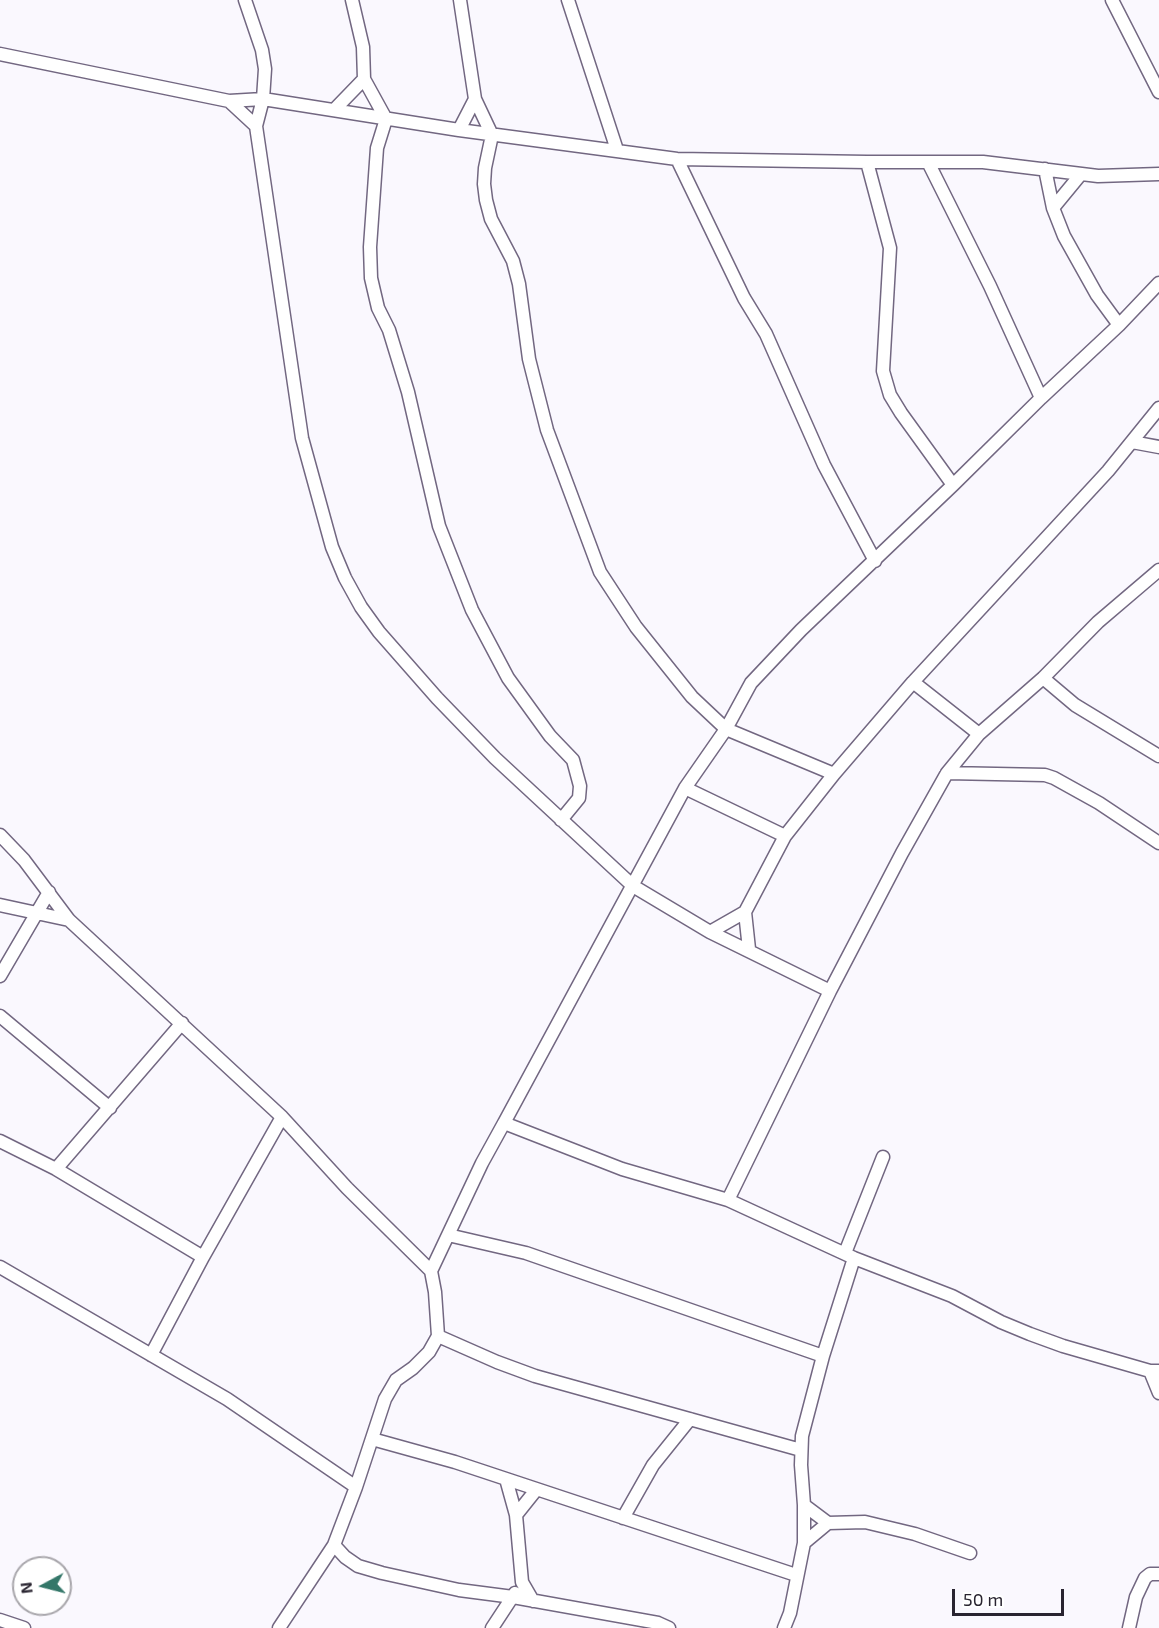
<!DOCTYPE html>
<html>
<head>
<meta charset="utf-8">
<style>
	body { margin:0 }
	#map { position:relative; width:1159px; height:1628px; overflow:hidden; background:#faf8fe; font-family:"Exo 2",sans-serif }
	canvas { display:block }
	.north { position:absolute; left:12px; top:1556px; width:60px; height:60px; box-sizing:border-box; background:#fff; border:2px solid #a9a7ac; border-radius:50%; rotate:263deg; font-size:16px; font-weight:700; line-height:24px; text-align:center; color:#292430 }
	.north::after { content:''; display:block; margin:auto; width:21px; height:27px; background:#347769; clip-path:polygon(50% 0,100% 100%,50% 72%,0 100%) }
	.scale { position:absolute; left:952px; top:1589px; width:112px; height:27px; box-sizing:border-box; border:3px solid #292430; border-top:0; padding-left:8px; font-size:18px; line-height:21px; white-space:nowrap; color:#292430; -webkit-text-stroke:4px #fff; paint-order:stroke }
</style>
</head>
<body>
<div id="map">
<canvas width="1159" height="1628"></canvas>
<div class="north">N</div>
<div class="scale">50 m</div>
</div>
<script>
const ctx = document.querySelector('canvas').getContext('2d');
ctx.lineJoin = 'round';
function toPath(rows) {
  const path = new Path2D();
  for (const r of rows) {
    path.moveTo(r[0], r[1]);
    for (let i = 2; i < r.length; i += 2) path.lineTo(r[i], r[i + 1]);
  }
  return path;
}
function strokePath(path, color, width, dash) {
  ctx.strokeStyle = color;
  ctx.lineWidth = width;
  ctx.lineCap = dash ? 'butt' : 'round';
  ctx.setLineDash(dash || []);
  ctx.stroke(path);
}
const street = toPath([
	[245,0,262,50,265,69,263,99,256,126,302,438,332,547,345,578,361,607,379,632,437,698,495,758,633,886,710,932,830,991],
	[352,0,363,47,364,79,386,119,377,148,370,247,371,278,378,308,389,330,408,392,439,526,472,610,508,678,550,736,573,760,580,786,579,798,561,820],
	[460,0,475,99,492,135,485,168,484,184,486,200,491,219,513,261,519,284,529,359,547,430,600,572,636,627,692,697,726,729,834,774],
	[568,0,617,150],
	[1112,0,1159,92],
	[0,54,229,101,263,99,459,130,677,159,867,162,983,162,1098,176,1159,174],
	[229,101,256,126],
	[335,109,364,79],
	[459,130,475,99],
	[677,159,744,298,766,334,824,465,875,561],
	[867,162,890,248,883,371,890,395,901,413,953,485],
	[928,162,990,286,1041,398],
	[1045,169,1053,208,1064,236,1097,295,1119,325],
	[1053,208,1081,174],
	[1132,442,1159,447],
	[1043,678,1075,705,1159,756],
	[913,682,979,734],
	[947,773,1045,775,1054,778,1099,803,1159,843],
	[685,788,785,836],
	[0,835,24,860,69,920,282,1117,347,1188,431,1271,435,1292,438,1336,429,1352,413,1368,396,1380,385,1399,356,1487,334,1545,279,1628],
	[0,905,69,920],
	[745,912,785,836,834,774,913,682,1108,471,1159,408],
	[710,932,745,912,749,949],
	[0,976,49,892],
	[0,1016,110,1108],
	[504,1123,685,788,726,729,751,683,801,630,953,485,1041,398,1119,325,1159,283],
	[0,1141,56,1169,203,1257],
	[56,1169,182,1023],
	[728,1200,830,991,902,853,947,773,979,734,1043,678,1098,622,1159,570],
	[448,1235,526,1253,823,1356],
	[845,1253,883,1157],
	[0,1267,227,1399,356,1487],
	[431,1271,482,1163,504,1123,622,1169,728,1200,854,1258,952,1296,1001,1322,1030,1334,1063,1346,1150,1371,1159,1371],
	[438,1336,497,1362,535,1376,801,1450],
	[151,1355,203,1257,282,1117],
	[1150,1371,1159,1393],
	[372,1439,455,1462,796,1575],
	[506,1479,516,1515,522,1582,533,1601],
	[804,1505,828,1523],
	[516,1515,536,1490],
	[623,1518,653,1465,690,1419],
	[804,1543,828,1523,865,1522,915,1534,970,1553],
	[334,1545,345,1557,358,1566,382,1573,459,1590,513,1597,658,1623,669,1628],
	[0,1620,24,1628],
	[492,1628,515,1593],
	[784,1628,790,1613,804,1543,804,1505,801,1465,802,1436,823,1356,854,1258],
	[1129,1628,1136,1597,1145,1578,1150,1574,1159,1574]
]);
strokePath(street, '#726781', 15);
strokePath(street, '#fff', 12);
</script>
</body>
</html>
